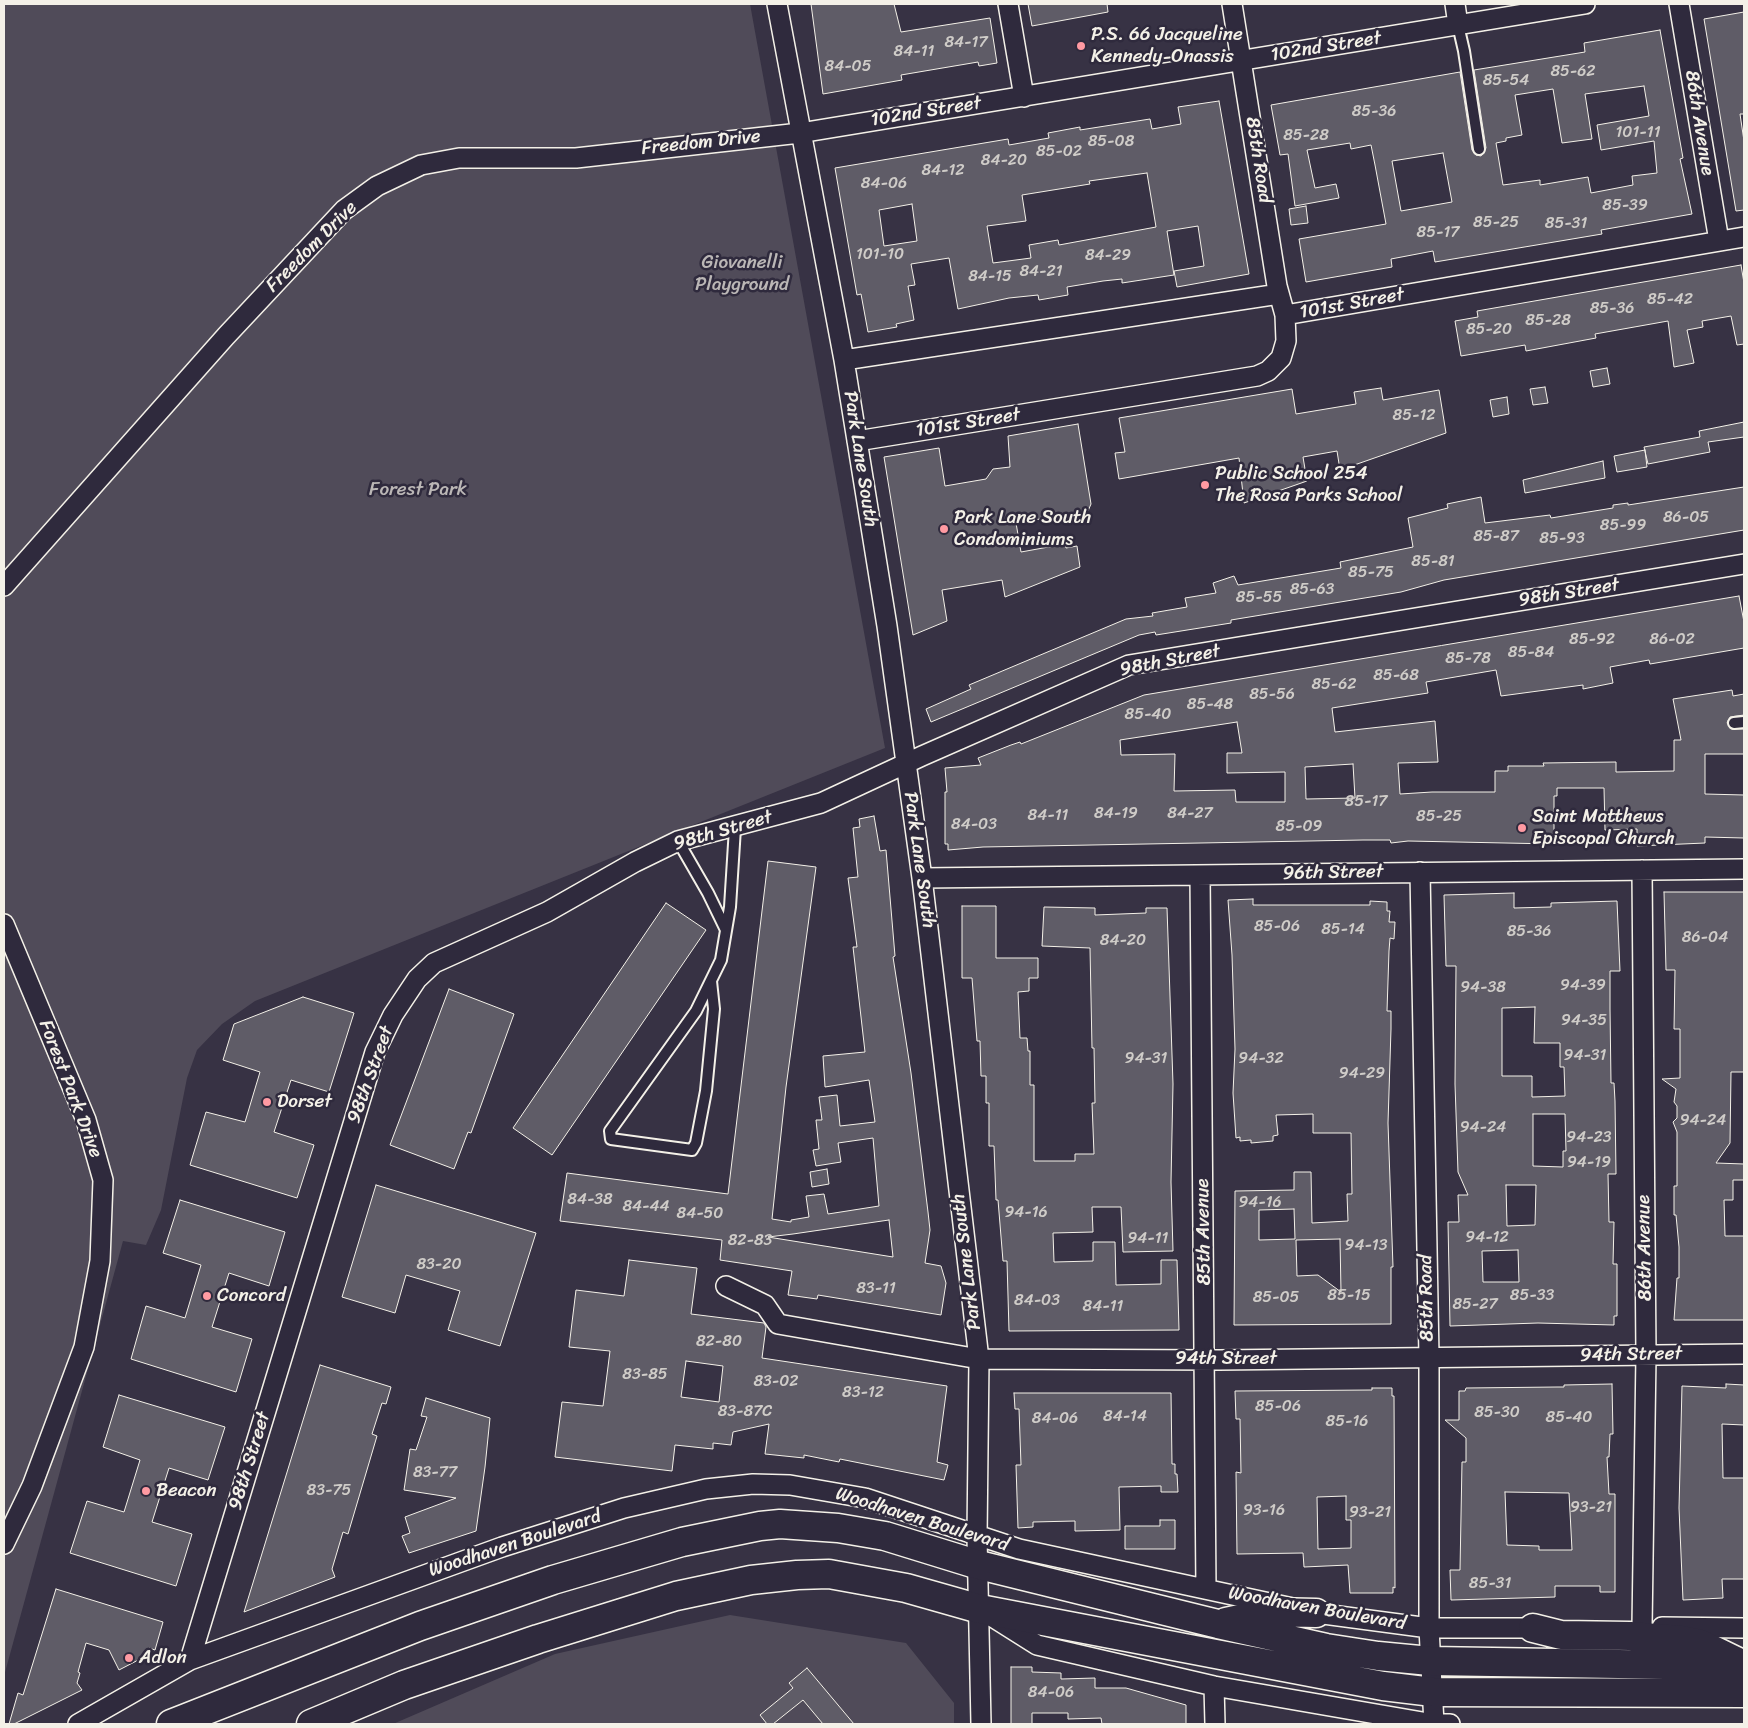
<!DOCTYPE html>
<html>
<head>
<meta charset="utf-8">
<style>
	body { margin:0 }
	#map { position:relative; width:1748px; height:1728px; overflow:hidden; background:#373244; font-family:Sriracha,sans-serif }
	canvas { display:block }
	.frame { position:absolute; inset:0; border:5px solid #f4f1e8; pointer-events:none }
</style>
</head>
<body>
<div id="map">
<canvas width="1748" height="1728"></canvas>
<div class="frame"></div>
</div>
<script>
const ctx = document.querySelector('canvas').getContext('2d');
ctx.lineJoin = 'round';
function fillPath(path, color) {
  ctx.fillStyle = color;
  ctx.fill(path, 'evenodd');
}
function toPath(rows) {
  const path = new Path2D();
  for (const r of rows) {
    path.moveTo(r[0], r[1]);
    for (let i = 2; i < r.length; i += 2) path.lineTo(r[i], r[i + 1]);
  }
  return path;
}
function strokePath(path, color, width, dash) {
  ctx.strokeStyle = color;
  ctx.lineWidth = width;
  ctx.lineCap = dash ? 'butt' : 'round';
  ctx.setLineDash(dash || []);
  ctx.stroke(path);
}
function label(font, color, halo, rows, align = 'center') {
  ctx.font = font + ' Sriracha,sans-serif';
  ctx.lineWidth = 5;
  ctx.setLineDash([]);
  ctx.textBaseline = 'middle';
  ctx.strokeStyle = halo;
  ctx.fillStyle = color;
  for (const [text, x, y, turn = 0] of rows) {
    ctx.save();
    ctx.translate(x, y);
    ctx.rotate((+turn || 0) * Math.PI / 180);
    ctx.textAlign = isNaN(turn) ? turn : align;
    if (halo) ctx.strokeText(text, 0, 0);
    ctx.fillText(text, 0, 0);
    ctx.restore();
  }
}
const green = toPath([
	[4,4,750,4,885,748,255,1001,222,1024,197,1050,187,1078,161,1210,146,1245,123,1241,4,1676],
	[730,1615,906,1643,954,1703,954,1724,393,1724,555,1654]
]);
const building = toPath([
	[811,4,894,4,901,32,990,18,997,63,979,66,978,62,901,75,902,80,823,94,811,4],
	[1028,4,1107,4,1108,12,1032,26,1028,4],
	[1744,12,1744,114,1740,114,1744,141,1744,210,1736,211,1704,19,1744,12],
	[1660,30,1683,158,1680,159,1692,214,1601,230,1602,234,1435,262,1433,251,1391,259,1392,267,1306,282,1299,239,1386,224,1375,165,1371,145,1351,149,1350,143,1307,150,1315,188,1336,184,1339,198,1295,206,1288,154,1280,155,1271,105,1460,72,1472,150,1476,155,1481,156,1486,148,1474,70,1585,52,1584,43,1660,30],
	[1644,86,1649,116,1597,125,1601,150,1654,141,1657,173,1632,176,1633,185,1591,193,1588,177,1540,185,1540,180,1503,185,1496,143,1506,141,1506,138,1522,135,1515,95,1553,89,1562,143,1592,139,1585,94,1644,86],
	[1443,153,1452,202,1401,211,1392,161,1443,153],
	[1219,101,1249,274,1177,287,1174,271,1204,266,1198,226,1167,231,1174,275,1122,283,1122,279,1103,281,1067,287,1068,295,1039,300,1038,295,1009,298,958,309,949,258,911,264,915,285,908,286,914,320,896,324,897,327,868,332,861,294,857,295,835,168,1008,139,1009,145,1049,138,1048,133,1080,127,1080,130,1150,119,1152,129,1181,124,1178,107,1219,101],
	[1147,173,1156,227,1059,245,1058,240,1029,245,1031,258,993,263,987,226,1026,221,1022,195,1090,184,1089,181,1147,173],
	[912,204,917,241,884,246,879,210,912,204],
	[1306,206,1308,223,1291,225,1289,209,1306,206],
	[1741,265,1744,283,1744,344,1737,345,1731,316,1702,321,1703,327,1687,330,1694,363,1674,367,1668,321,1595,334,1596,338,1526,351,1525,345,1461,356,1455,321,1478,317,1477,311,1741,265],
	[1607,368,1610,384,1593,387,1590,371,1607,368],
	[1545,387,1548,403,1533,405,1530,389,1545,387],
	[1381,388,1383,400,1439,390,1446,433,1340,470,1337,451,1303,457,1307,481,1244,503,1239,458,1119,479,1115,453,1125,452,1119,418,1292,389,1296,414,1356,404,1354,392,1381,388],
	[1507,397,1509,414,1493,417,1490,400,1507,397],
	[1744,422,1744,437,1708,442,1710,452,1648,464,1644,447,1700,437,1699,431,1744,422],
	[1078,424,1091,504,1088,511,1016,523,1021,552,1065,544,1066,548,1077,546,1080,567,1005,597,1002,580,942,590,947,621,913,635,884,457,939,448,945,486,986,479,993,469,1010,467,1008,436,1078,424],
	[1645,450,1647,467,1617,472,1614,456,1645,450],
	[1603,461,1605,478,1525,493,1523,480,1603,461],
	[1744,487,1744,530,1444,580,1401,592,1231,620,1231,623,1156,635,1155,632,1139,635,931,722,926,709,971,689,969,685,1126,619,1153,616,1152,613,1187,607,1185,598,1216,593,1213,583,1234,576,1238,585,1341,568,1340,562,1413,547,1408,518,1448,508,1447,504,1481,497,1485,523,1550,515,1551,518,1613,508,1613,505,1628,503,1628,505,1744,487],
	[1739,596,1744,622,1744,648,1650,664,1649,660,1610,667,1613,683,1583,689,1583,685,1501,696,1496,670,1426,682,1428,693,1332,708,1335,732,1435,721,1438,762,1398,763,1400,794,1432,792,1495,792,1495,771,1508,771,1508,766,1544,766,1543,763,1616,762,1616,772,1674,771,1674,740,1681,740,1673,699,1732,690,1733,696,1744,694,1744,715,1730,717,1727,723,1732,729,1744,729,1744,754,1705,754,1705,794,1744,795,1744,838,1705,837,1705,843,1637,846,1637,829,1605,830,1604,788,1557,788,1557,796,1554,796,1554,844,1408,841,1391,843,1390,840,1363,840,983,847,948,850,948,844,945,844,945,792,947,792,945,768,981,765,978,758,1011,745,1020,742,1021,744,1144,695,1739,596],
	[1237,722,1242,753,1227,753,1227,773,1285,772,1285,802,1236,802,1235,790,1174,791,1175,754,1121,755,1120,740,1237,722],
	[1353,764,1355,798,1306,799,1305,767,1353,764],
	[874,816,880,851,886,850,895,956,893,957,911,1073,928,1212,930,1230,925,1263,941,1266,946,1283,941,1315,818,1295,817,1299,788,1295,792,1271,720,1260,722,1240,560,1221,567,1173,728,1194,768,861,816,867,786,1087,772,1219,791,1222,791,1220,809,1217,806,1196,824,1194,828,1214,879,1206,873,1138,838,1143,841,1162,816,1166,813,1150,819,1149,816,1120,822,1120,819,1097,837,1095,840,1126,875,1122,869,1080,825,1087,823,1056,865,1052,853,947,857,947,848,878,858,877,853,828,860,827,859,819,874,816],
	[889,1220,893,1257,768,1237,793,1234,889,1220],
	[1664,892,1744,892,1744,1072,1731,1072,1730,1143,1716,1163,1744,1164,1744,1180,1733,1180,1733,1200,1724,1200,1725,1236,1744,1236,1744,1320,1674,1320,1677,1278,1679,1278,1679,1247,1676,1215,1674,1215,1674,1186,1677,1186,1677,1132,1673,1122,1677,1118,1677,1106,1674,1102,1676,1089,1662,1079,1680,1078,1680,1029,1674,1029,1675,970,1666,970,1664,892],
	[1514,893,1514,908,1551,907,1551,903,1617,901,1620,971,1610,971,1610,1009,1611,1083,1614,1083,1615,1101,1616,1174,1608,1174,1609,1222,1614,1222,1613,1264,1617,1264,1617,1316,1614,1316,1614,1325,1538,1323,1450,1326,1448,1222,1459,1222,1458,1195,1468,1195,1458,1172,1455,1084,1456,966,1446,966,1444,895,1514,893],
	[1535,1007,1534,1043,1560,1043,1560,1067,1564,1067,1565,1096,1532,1097,1532,1076,1502,1076,1502,1008,1535,1007],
	[1533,1114,1565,1114,1566,1151,1563,1151,1563,1167,1533,1166,1533,1114],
	[1506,1185,1536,1185,1535,1225,1507,1226,1506,1185],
	[1518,1250,1519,1282,1483,1282,1482,1251,1518,1250],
	[1253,899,1253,905,1370,905,1370,901,1387,902,1387,911,1390,911,1389,922,1395,922,1394,939,1390,938,1389,951,1387,1011,1391,1011,1391,1029,1388,1123,1393,1267,1391,1267,1391,1324,1234,1325,1235,1191,1294,1190,1294,1172,1311,1172,1312,1223,1348,1221,1347,1194,1352,1194,1351,1133,1313,1133,1313,1114,1276,1115,1278,1135,1273,1136,1273,1141,1251,1143,1251,1140,1240,1141,1240,1137,1236,1138,1233,1093,1235,1049,1232,955,1228,900,1253,899],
	[1294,1209,1295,1239,1259,1240,1259,1210,1294,1209],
	[1340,1239,1341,1292,1318,1275,1297,1276,1296,1240,1340,1239],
	[666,903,706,930,552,1155,513,1128,666,903],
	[962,906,996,906,996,958,1038,958,1038,978,1029,978,1029,991,1018,992,1020,1038,1027,1038,1028,1051,1030,1051,1030,1085,1034,1085,1034,1161,1075,1161,1075,1154,1094,1154,1092,1103,1095,1103,1094,1048,1092,1048,1090,948,1042,946,1044,907,1095,908,1095,915,1146,913,1146,908,1167,908,1173,1084,1171,1182,1173,1251,1123,1252,1121,1207,1092,1207,1093,1232,1053,1233,1054,1262,1093,1261,1093,1242,1115,1242,1116,1285,1161,1284,1161,1260,1177,1260,1179,1330,1009,1331,1007,1261,1003,1261,998,1200,996,1200,994,1146,989,1146,989,1103,986,1103,986,1076,981,1076,980,1041,977,1041,972,978,962,978,962,906],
	[449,989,514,1014,471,1133,468,1132,454,1169,390,1145,449,989],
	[303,997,354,1013,329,1092,291,1080,274,1132,314,1145,297,1198,190,1165,206,1112,245,1122,260,1072,223,1060,234,1024,303,997],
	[827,1169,829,1184,812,1187,810,1172,827,1169],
	[376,1185,536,1233,500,1346,448,1330,460,1291,406,1275,395,1313,342,1297,376,1185],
	[180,1200,285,1232,269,1286,229,1273,212,1327,252,1339,236,1392,131,1359,146,1306,185,1318,201,1265,163,1253,180,1200],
	[629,1260,697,1268,691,1314,764,1323,766,1327,762,1358,947,1386,937,1462,948,1465,944,1480,840,1459,839,1462,804,1455,804,1458,765,1454,769,1424,733,1432,731,1445,713,1443,713,1449,675,1445,672,1471,555,1457,562,1402,603,1406,610,1351,569,1347,576,1290,624,1296,629,1260],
	[686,1361,723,1366,719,1402,681,1397,686,1361],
	[320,1365,391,1387,386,1404,382,1403,372,1434,377,1436,348,1534,343,1532,332,1569,335,1577,244,1612,320,1365],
	[1612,1384,1613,1434,1610,1434,1609,1457,1607,1457,1609,1494,1615,1494,1615,1592,1600,1592,1600,1586,1555,1586,1555,1597,1451,1600,1450,1570,1460,1570,1462,1462,1466,1462,1466,1438,1445,1420,1459,1420,1459,1391,1465,1391,1466,1388,1557,1387,1564,1387,1564,1385,1612,1384],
	[1505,1492,1569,1493,1572,1550,1539,1550,1539,1546,1507,1545,1505,1492],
	[1726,1384,1744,1385,1744,1425,1722,1424,1723,1478,1744,1478,1744,1579,1722,1579,1723,1598,1683,1600,1679,1508,1682,1386,1726,1388,1726,1384],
	[1372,1388,1392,1388,1392,1396,1394,1396,1395,1588,1393,1587,1393,1593,1350,1593,1348,1565,1304,1567,1303,1553,1237,1554,1236,1472,1241,1473,1240,1419,1236,1419,1235,1391,1372,1390,1372,1388],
	[1346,1496,1346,1520,1351,1520,1351,1548,1318,1549,1317,1497,1346,1496],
	[1014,1393,1171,1393,1172,1464,1175,1464,1175,1474,1177,1474,1178,1492,1161,1492,1161,1486,1119,1487,1120,1530,1075,1531,1075,1521,1033,1522,1033,1527,1018,1528,1016,1465,1021,1465,1019,1409,1015,1409,1014,1393],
	[119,1395,225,1427,208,1480,169,1468,152,1522,192,1534,176,1586,70,1553,87,1501,124,1512,140,1460,103,1447,119,1395],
	[426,1398,490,1418,485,1467,476,1531,409,1553,402,1536,410,1533,405,1517,456,1498,404,1490,410,1449,416,1450,427,1417,421,1416,426,1398],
	[1160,1520,1175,1520,1175,1549,1125,1549,1125,1526,1160,1526,1160,1520],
	[56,1589,163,1622,155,1650,149,1648,146,1656,119,1670,109,1650,86,1643,78,1672,80,1673,77,1683,82,1690,14,1724,9,1724,18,1693,23,1695,56,1589],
	[1011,1667,1032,1667,1032,1672,1061,1673,1061,1679,1095,1678,1095,1688,1126,1688,1186,1705,1186,1724,1102,1724,1101,1718,1068,1719,1068,1713,1032,1713,1032,1724,1011,1724,1011,1667],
	[807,1668,854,1724,823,1724,803,1700,773,1724,767,1724,760,1715,793,1688,789,1683,807,1668]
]);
const lane = toPath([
	[1458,25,1464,51,1479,149],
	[1734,723,1744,722],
	[678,841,708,893,726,930],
	[711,981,714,1009,706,1091,696,1143,692,1150,611,1139,610,1131,696,1011,721,960,730,907,735,828]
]);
const street = toPath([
	[777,4,844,360,887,626,922,878,979,1359,977,1537,981,1724],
	[1008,4,1024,97],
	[1455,4,1458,25],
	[1679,4,1719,241],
	[1285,315,1744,237],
	[844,360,1279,294],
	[857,441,1257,376,1268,371,1281,358,1286,341,1285,315,1277,286,1232,4],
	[4,586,226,336,344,210,377,186,421,165,459,158,576,158,800,133,1585,4],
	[1642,870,1646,1355,1642,1627],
	[1420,872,1429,1357,1429,1628,1434,1724],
	[1200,875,1206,1589],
	[922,878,1744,869],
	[4,924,86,1120,103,1180,100,1261,84,1347,32,1486,4,1544],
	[726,1286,765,1305,778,1324,979,1359,1219,1360,1744,1354],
	[991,1616,1037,1645,1214,1686,1434,1724,1450,1724],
	[1662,1627,1744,1628],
	[190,1660,375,1052,393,1015,417,979,434,963,547,912,635,862,678,841,821,803,922,756,1129,665,1744,564],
	[1214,1686,1215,1724],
	[78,1724,190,1660,502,1547,624,1508,706,1489,753,1484,790,1485,865,1498,1019,1549,1316,1613,1429,1628,1544,1628]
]);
const primary = toPath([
	[1226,1622,1272,1612,1316,1613],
	[1533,1628,1561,1635,1630,1636,1682,1640,1701,1644,1738,1662],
	[171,1724,420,1626,553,1580,682,1542,760,1526,780,1524,838,1528,885,1536,979,1565,1218,1624,1326,1648,1378,1656,1430,1661,1744,1666],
	[311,1724,404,1685,538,1639,676,1596,751,1580,797,1575,829,1574,906,1588,980,1609,1383,1686,1433,1692,1744,1693]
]);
const markers = [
	[1081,46,5,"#ff9aa2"],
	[1205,485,5,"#ff9aa2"],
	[944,529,5,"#ff9aa2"],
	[1522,828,5,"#ff9aa2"],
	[267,1102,5,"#ff9aa2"],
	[207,1296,5,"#ff9aa2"],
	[146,1491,5,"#ff9aa2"],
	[129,1658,5,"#ff9aa2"]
];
const numberNames = [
	["84-17",966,43],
	["84-11",914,52],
	["84-05",848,67],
	["85-62",1573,72],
	["85-54",1506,81],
	["85-36",1374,112],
	["101-11",1638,133],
	["85-28",1306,136],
	["85-08",1111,142],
	["85-02",1059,152],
	["84-20",1004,161],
	["84-12",943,171],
	["84-06",884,184],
	["85-39",1625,206],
	["85-25",1496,223],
	["85-31",1566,224],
	["85-17",1438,233],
	["101-10",880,255],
	["84-29",1108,256],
	["84-21",1041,272],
	["84-15",990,277],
	["85-42",1670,300],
	["85-36",1612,309],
	["85-28",1548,321],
	["85-20",1489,330],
	["85-12",1414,416],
	["86-05",1686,518],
	["85-99",1623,526],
	["85-87",1496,537],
	["85-93",1562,539],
	["85-81",1433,562],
	["85-75",1371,573],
	["85-63",1312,590],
	["85-55",1259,598],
	["85-92",1592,640],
	["86-02",1672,640],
	["85-84",1531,653],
	["85-78",1468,659],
	["85-68",1396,676],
	["85-62",1334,685],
	["85-56",1272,695],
	["85-48",1210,705],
	["85-40",1148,715],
	["85-17",1366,802],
	["84-19",1116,814],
	["84-27",1190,814],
	["84-11",1048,816],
	["85-25",1439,817],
	["84-03",974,825],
	["85-09",1299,827],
	["85-06",1277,927],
	["85-14",1343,930],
	["85-36",1529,932],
	["86-04",1705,938],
	["84-20",1123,941],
	["94-39",1583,986],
	["94-38",1483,988],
	["94-35",1584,1021],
	["94-31",1585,1056],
	["94-31",1146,1059],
	["94-32",1261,1059],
	["94-29",1362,1074],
	["94-24",1703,1121],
	["94-24",1483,1128],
	["94-23",1589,1138],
	["94-19",1589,1163],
	["84-38",590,1200],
	["94-16",1260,1203],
	["84-44",646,1207],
	["94-16",1026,1213],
	["84-50",700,1214],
	["94-12",1487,1238],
	["94-11",1148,1239],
	["82-83",750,1241],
	["94-13",1366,1246],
	["83-20",439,1265],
	["83-11",876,1289],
	["85-15",1349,1296],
	["85-33",1532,1296],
	["85-05",1276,1298],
	["84-03",1037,1301],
	["85-27",1475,1305],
	["84-11",1103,1307],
	["82-80",719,1342],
	["83-85",645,1375],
	["83-02",776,1382],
	["83-12",863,1393],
	["85-06",1278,1407],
	["83-87C",745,1412],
	["85-30",1497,1413],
	["84-14",1125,1417],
	["85-40",1569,1418],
	["84-06",1055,1419],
	["85-16",1347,1422],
	["83-77",435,1473],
	["83-75",329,1491],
	["93-21",1591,1508],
	["93-16",1264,1511],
	["93-21",1370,1513],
	["85-31",1490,1584],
	["84-06",1051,1693]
];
const poiNames = [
	["P.S. 66 Jacqueline",1091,35],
	["Kennedy-Onassis",1091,57],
	["Public School 254",1215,474],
	["The Rosa Parks School",1215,496],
	["Park Lane South",954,518],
	["Condominiums",954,540],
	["Saint Matthews",1532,817],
	["Episcopal Church",1532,839],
	["Dorset",277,1102],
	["Concord",217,1296],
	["Beacon",156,1491],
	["Adlon",139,1658]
];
const streetNames = [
	["102nd Street",1326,47,-9],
	["102nd Street",926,112,-9],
	["86th Avenue",1699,123,81],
	["Freedom Drive",701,143,-6],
	["85th Road",1258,160,81],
	["Freedom Drive",312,247,-45],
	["101st Street",1352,304,-10],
	["101st Street",968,423,-9],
	["Park Lane South",860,459,81],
	["98th Street",1569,593,-9],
	["98th Street",1170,661,-11],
	["98th Street",723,831,-16],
	["Park Lane South",919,860,82],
	["96th Street",1333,873,-1],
	["98th Street",371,1075,-70],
	["Forest Park Drive",70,1089,69],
	["85th Avenue",1204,1232,-91],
	["86th Avenue",1645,1248,-91],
	["Park Lane South",967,1262,-97],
	["85th Road",1427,1298,-91],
	["94th Street",1631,1355,-1],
	["94th Street",1226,1359],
	["98th Street",250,1461,-73],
	["Woodhaven Boulevard",922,1520,17],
	["Woodhaven Boulevard",515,1544,-18],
	["Woodhaven Boulevard",1317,1609,10]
];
const parkNames = [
	["Giovanelli",742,263],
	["Playground",742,285],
	["Forest Park",418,490]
];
fillPath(green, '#504b59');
fillPath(building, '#5f5c67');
strokePath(building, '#f4f1e8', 1);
strokePath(lane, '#f4f1e8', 14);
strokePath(street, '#f4f1e8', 22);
strokePath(primary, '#f4f1e8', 31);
strokePath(lane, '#2f2a3d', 10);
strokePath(street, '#2f2a3d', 19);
strokePath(primary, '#2f2a3d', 28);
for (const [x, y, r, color] of markers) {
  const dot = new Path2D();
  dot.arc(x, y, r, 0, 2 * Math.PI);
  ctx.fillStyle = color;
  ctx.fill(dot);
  strokePath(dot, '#2f2a3d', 2);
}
label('16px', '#cfccc8', null, numberNames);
label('19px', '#f4f1e8', '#2f2a3d', poiNames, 'left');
label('19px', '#f4f1e8', '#2f2a3d', streetNames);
label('19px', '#bbb7b6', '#2f2a3d', parkNames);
</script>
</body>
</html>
